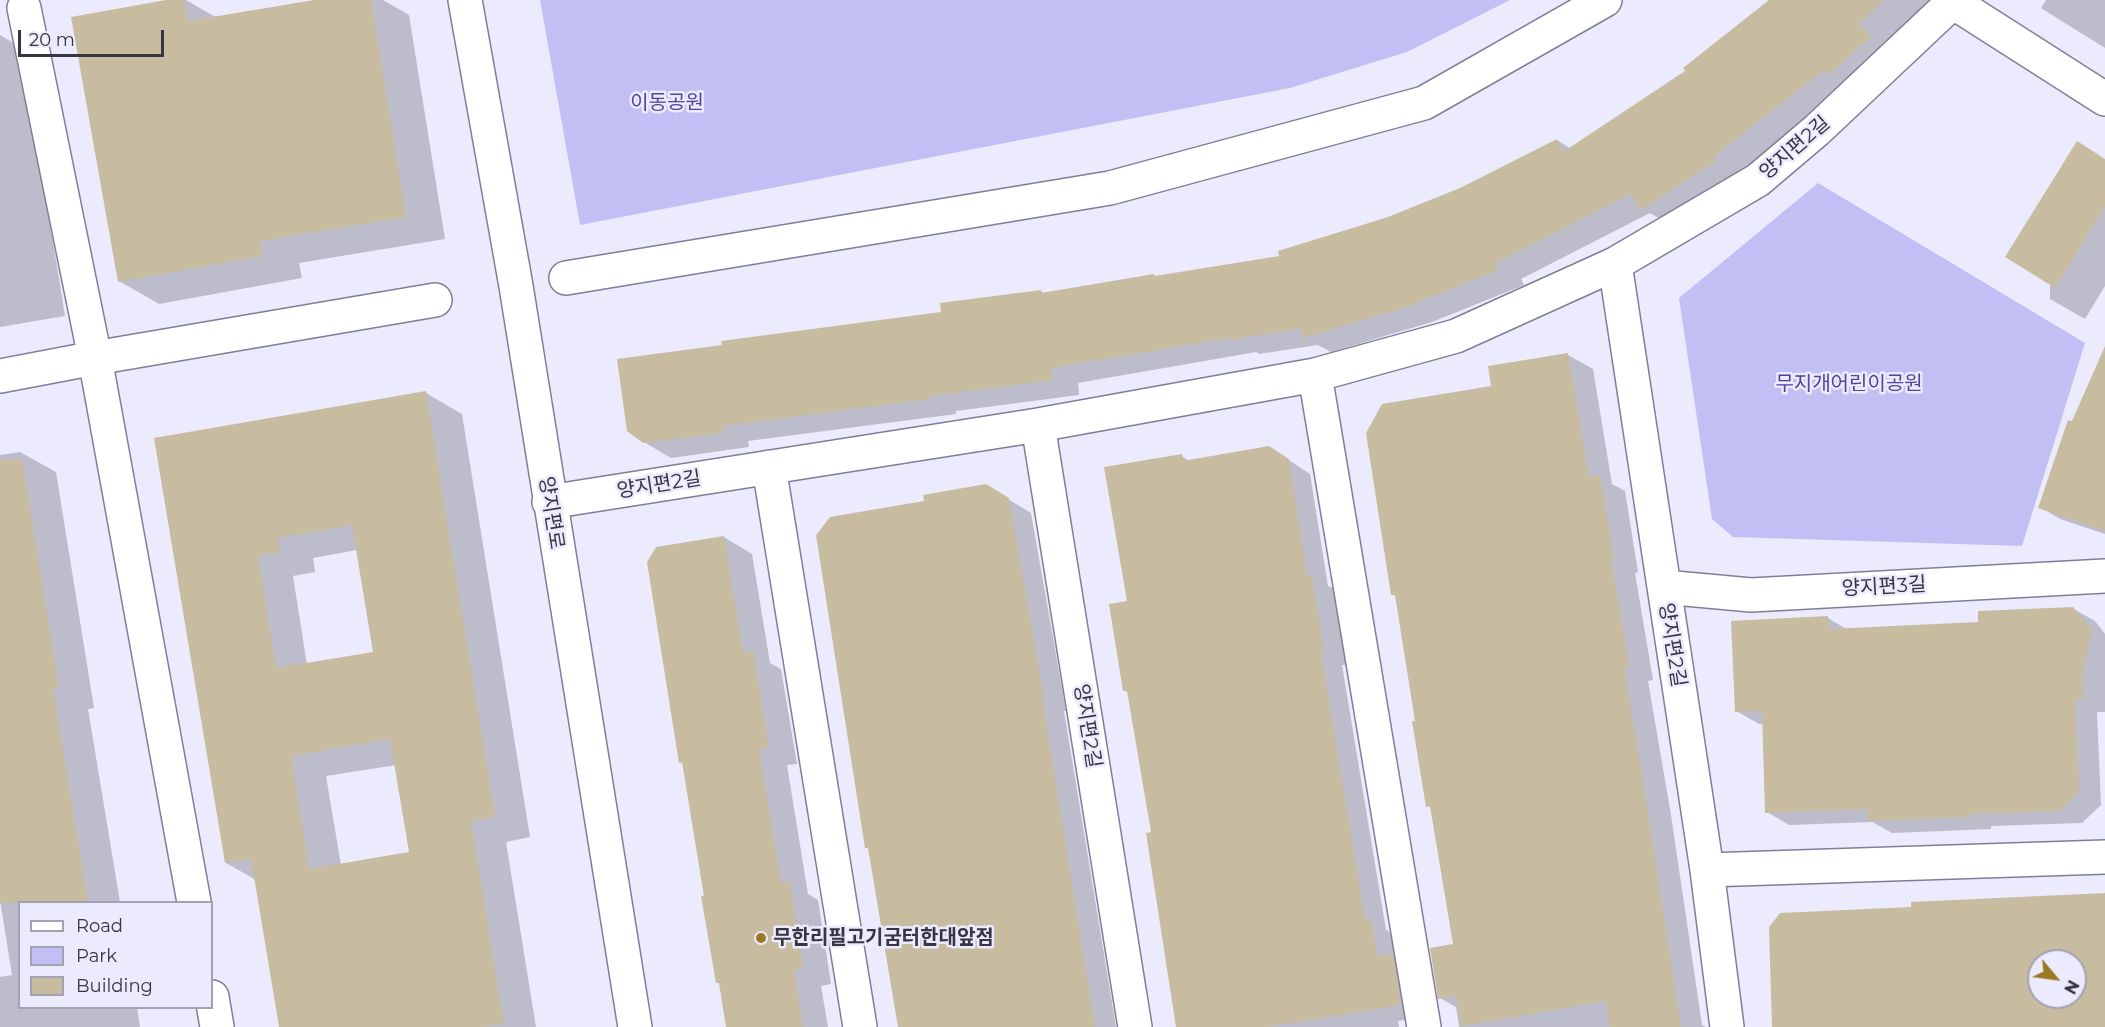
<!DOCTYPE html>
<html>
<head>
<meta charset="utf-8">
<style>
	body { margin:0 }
	#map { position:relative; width:2105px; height:1027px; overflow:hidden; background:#ecebfd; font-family:Montserrat,sans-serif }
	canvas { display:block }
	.legend { position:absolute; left:18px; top:901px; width:195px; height:108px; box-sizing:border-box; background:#ecebfd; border:2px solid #a3a2b2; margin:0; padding:8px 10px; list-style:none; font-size:18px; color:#363541 }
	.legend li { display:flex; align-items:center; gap:12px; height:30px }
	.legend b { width:30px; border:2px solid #a3a2b2 }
	.north { position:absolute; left:2027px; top:949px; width:60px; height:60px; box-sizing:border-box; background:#ecebfd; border:2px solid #a3a2b2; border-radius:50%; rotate:119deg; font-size:16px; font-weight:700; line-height:24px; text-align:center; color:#363541 }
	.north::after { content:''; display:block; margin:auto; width:21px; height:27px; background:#9c7a25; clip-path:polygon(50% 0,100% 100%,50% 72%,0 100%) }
	.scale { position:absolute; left:18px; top:30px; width:146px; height:27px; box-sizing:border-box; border:3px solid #363541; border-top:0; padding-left:8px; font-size:18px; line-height:21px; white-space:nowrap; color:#363541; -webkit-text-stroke:4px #ecebfd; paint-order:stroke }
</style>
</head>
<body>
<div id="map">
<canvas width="2105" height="1027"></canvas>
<ul class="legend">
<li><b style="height:8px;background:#fff"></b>Road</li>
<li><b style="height:16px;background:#c2bff5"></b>Park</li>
<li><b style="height:16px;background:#c7bba0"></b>Building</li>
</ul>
<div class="north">N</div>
<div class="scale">20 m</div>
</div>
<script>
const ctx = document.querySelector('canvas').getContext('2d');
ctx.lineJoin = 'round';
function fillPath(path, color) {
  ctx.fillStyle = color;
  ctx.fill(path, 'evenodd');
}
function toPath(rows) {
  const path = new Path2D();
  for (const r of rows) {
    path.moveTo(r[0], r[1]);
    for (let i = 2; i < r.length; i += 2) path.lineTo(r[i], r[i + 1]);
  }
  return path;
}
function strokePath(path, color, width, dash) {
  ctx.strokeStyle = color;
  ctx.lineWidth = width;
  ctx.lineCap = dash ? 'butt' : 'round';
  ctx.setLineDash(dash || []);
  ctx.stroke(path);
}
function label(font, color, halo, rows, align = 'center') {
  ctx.font = font + ' Montserrat,"Noto Sans KR",sans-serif';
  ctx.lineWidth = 5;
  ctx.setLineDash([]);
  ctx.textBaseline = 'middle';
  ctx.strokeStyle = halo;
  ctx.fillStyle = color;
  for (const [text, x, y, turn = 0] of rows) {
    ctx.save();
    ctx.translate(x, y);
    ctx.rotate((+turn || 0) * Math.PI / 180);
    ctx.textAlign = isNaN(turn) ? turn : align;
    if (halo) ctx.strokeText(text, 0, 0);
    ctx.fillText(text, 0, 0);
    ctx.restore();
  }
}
const green = toPath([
	[540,0,1510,0,1407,52,1290,88,580,225],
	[1818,183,2085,343,2022,546,1733,537,1712,519,1679,298]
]);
const shadow = toPath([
	[174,0,186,0,217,18,323,0,383,0,409,15,445,239,299,263,302,278,159,304,119,281],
	[1772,0,1933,0,1849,85,1740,172,1669,224,1650,213,1521,279,1524,285,1432,322,1331,352,1318,345,1259,354,1256,352,1078,383,1079,395,956,411,956,414,748,441,749,447,671,458,644,442,723,346,943,313,1041,291,1045,294,1154,275,1157,277,1281,258,1388,219,1460,190,1557,140,1571,149,1687,71],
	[2046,0,2105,0,2105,48,2041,8],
	[0,35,22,48,65,316,0,327],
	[2105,160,2105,286,2085,319,2050,299,2050,283],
	[1568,355,1593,369,1612,484,1625,491,1638,572,1635,573,1653,680,1648,681,1671,815,1702,1025,1706,1027,1459,1027,1456,1007,1440,998,1454,945,1431,808,1428,806,1417,722,1396,597,1393,594,1493,387],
	[2105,380,2105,534,2060,519,2040,507,2073,423],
	[426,393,462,414,530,837,506,842,536,1027,281,1027,256,880,226,863,156,439],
	[357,550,375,653,307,665,293,576,315,572,313,558],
	[396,765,411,853,341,865,326,776],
	[1269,447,1310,474,1328,586,1334,589,1346,665,1342,665,1386,930,1392,933,1423,1017,1398,1021,1399,1027,1178,1027,1152,834,1129,693,1124,690,1128,602,1181,456,1190,461],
	[20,452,56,472,94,708,88,709,120,902,20,902,20,1008,137,1008,140,1027,0,1027,0,977,12,975,0,900,0,455],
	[986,486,1031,513,1066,711,1064,711,1116,1027,900,1027,870,850,867,848,926,502],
	[724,537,752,554,770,663,781,669,797,764,787,765,808,894,818,900,831,984,821,986,828,1027,728,1027,720,984,717,982,684,764,680,762],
	[2072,608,2095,621,2105,634,2105,712,2097,712,2101,805,2082,823,1991,826,1991,829,1892,833,1872,822,1789,825,1767,812,1764,724,1759,724,1736,711,1828,618,1848,630,1980,624]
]);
const building = toPath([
	[166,0,184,0,188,21,314,0,371,0,406,217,260,241,263,256,118,282,71,17],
	[1769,0,1884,0,1859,24,1871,37,1829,75,1824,70,1714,156,1717,160,1641,210,1631,194,1495,263,1498,270,1406,307,1303,338,1301,328,1230,340,1230,338,1051,368,1053,380,929,396,930,399,722,426,723,433,643,443,627,431,617,359,722,345,721,341,941,312,940,303,1041,290,1041,293,1154,274,1155,276,1279,256,1278,251,1388,217,1460,188,1557,139,1563,152,1685,71,1683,68],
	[2077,141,2105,159,2105,206,2055,288,2005,257],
	[2105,346,2105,531,2038,508,2068,420,2072,421],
	[1568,353,1589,477,1600,475,1614,559,1611,559,1629,666,1624,667,1646,800,1681,1027,1610,1027,1606,1001,1461,1026,1456,996,1438,999,1430,948,1453,944,1430,806,1426,807,1412,721,1415,721,1395,595,1391,595,1366,433,1382,404,1491,386,1488,366],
	[426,391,495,817,471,821,504,1024,484,1027,279,1027,251,859,225,863,154,438],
	[352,525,373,652,276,668,258,556,280,552,278,538],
	[390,739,409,852,309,869,291,756],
	[1269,446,1289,459,1307,576,1312,575,1324,653,1321,653,1365,920,1371,919,1377,956,1393,954,1401,1005,1267,1027,1176,1027,1146,833,1151,832,1127,691,1123,691,1109,604,1127,601,1104,467,1182,454,1183,461],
	[22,459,59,688,53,689,88,903,0,903,0,460],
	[986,484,1009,498,1044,698,1042,698,1095,1027,898,1027,868,848,865,848,816,535,830,517,924,501,923,495],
	[724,536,743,653,753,651,769,748,759,749,781,883,790,882,803,968,794,970,803,1027,726,1027,719,983,716,983,701,896,704,896,682,762,679,763,647,562,656,547],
	[2073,607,2092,630,2082,677,2083,699,2075,700,2079,791,2059,811,1969,814,1969,817,1868,821,1867,809,1765,813,1762,711,1735,712,1731,621,1828,616,1829,629,1978,622,1978,611],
	[2105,893,2105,1027,1772,1027,1769,927,1780,913,1911,907,1911,902],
	[2039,961,2075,961,2075,997,2039,997]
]);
const minor = toPath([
	[465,0,516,286,635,1027],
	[1953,2,2105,99],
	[24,8,95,358,194,902],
	[1615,264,1707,870,1727,1027],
	[566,278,1110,188,1424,103,1605,0],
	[1315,375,1424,1027],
	[0,376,95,358,435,300],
	[1038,425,1135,1027],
	[769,467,860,1027],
	[549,502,1038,425,1315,375,1456,336,1615,264,1758,180,1817,130,1955,0],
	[1664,587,1751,595,2105,576],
	[1707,870,2105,857],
	[212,997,217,1027]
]);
const markers = [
	[761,938,6,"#9c7a25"]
];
const parkNames = [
	["이동공원",667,103],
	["무지개어린이공원",1849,384]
];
const streetNames = [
	["양지편2길",1795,148,-41],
	["양지편2길",659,485,-9],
	["양지편로",551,513,81],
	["양지편3길",1884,587,-3],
	["양지편2길",1672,645,81],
	["양지편2길",1087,726,81]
];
const poiNames = [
	["무한리필고기굼터한대앞점",773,938]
];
fillPath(green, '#c2bff5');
fillPath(shadow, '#0003');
fillPath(building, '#c7bba0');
strokePath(minor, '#7f7e98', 36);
strokePath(minor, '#fff', 33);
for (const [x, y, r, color] of markers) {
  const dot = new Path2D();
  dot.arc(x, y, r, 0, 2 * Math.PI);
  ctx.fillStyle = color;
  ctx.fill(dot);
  strokePath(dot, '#ecebfd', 2);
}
label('20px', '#5341a1', '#ecebfd', parkNames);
label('20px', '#363541', '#ecebfd', streetNames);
label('bold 20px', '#363541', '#ecebfd', poiNames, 'left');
</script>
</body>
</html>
